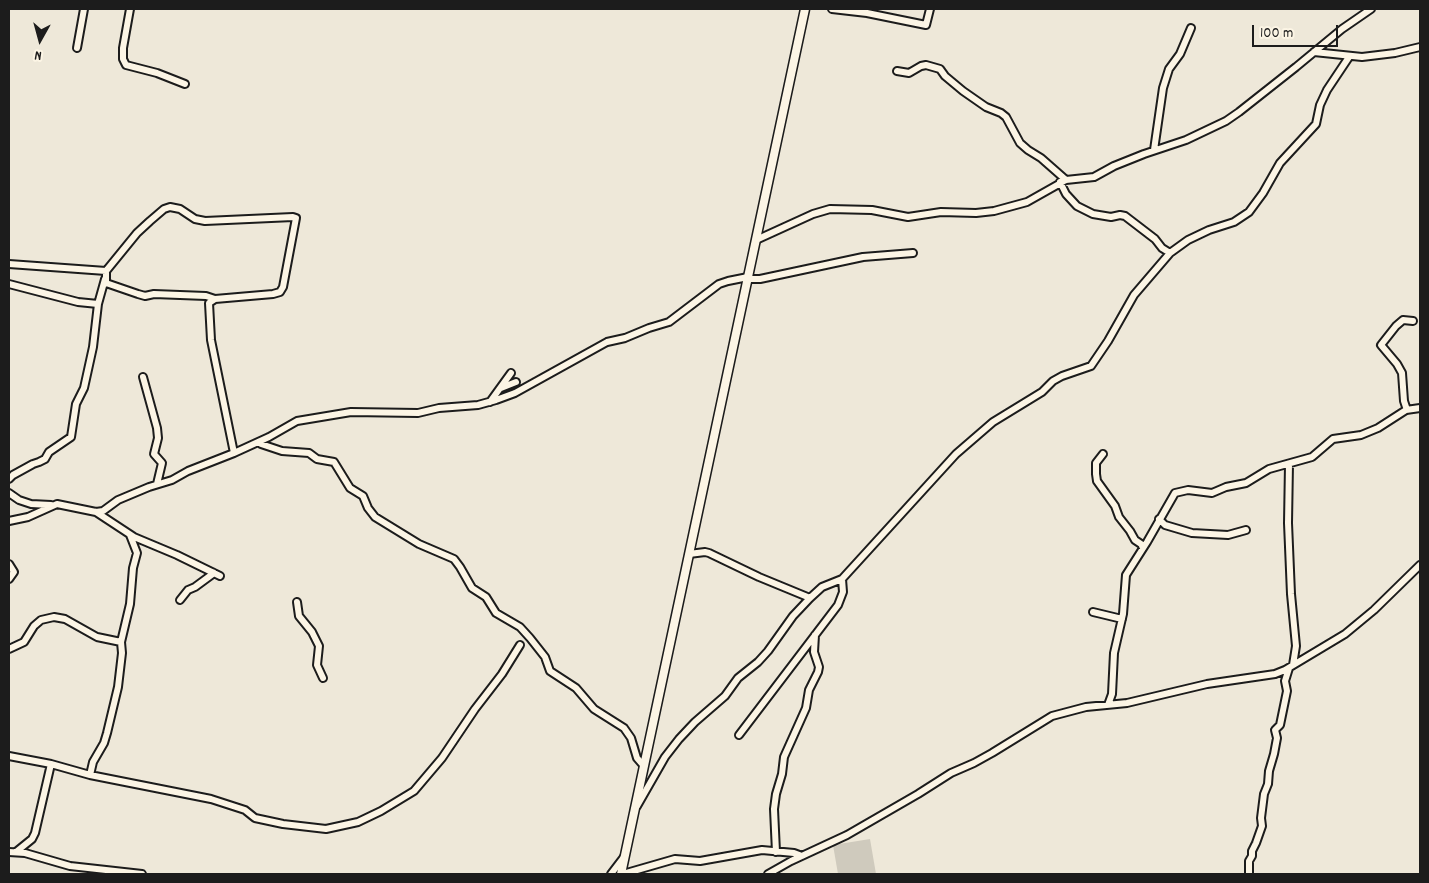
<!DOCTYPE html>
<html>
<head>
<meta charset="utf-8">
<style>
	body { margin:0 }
	#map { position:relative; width:1429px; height:883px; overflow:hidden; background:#eee8d9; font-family:Dekko,sans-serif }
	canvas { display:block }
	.frame { position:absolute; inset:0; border:10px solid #1c1c1c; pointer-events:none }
	.north { position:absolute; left:15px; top:15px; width:50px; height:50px; -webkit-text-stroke:4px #fcf5e5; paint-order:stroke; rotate:187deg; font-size:14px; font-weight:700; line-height:20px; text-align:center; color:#1c1c1c }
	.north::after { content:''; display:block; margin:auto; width:18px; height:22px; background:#1c1c1c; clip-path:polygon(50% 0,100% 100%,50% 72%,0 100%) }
	.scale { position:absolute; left:1252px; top:25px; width:86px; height:22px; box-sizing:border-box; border:2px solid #1c1c1c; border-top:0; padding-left:6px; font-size:15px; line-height:18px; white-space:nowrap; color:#1c1c1c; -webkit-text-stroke:4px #fcf5e5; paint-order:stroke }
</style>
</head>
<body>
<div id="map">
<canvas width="1429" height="883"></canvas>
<div class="frame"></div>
<div class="north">N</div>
<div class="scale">100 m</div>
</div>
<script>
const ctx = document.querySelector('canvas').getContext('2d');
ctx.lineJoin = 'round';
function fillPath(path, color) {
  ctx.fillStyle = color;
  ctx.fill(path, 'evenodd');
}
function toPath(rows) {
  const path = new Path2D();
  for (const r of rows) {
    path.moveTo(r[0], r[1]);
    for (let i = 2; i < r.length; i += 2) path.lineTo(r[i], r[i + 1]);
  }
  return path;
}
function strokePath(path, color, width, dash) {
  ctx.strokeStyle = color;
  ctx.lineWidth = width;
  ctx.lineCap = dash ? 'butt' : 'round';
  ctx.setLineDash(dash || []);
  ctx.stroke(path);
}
const green = toPath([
	[870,839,876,874,838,874,833,845]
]);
const minor = toPath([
	[130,9,123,48,123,59,126,65,157,73,185,84],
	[832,9,867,13,926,25,930,9],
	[77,48,84,9],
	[1314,52,1362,57,1395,53,1420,47],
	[897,71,909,73,921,66,926,65,940,69,945,76,963,91,986,107,1001,113,1006,117,1020,143,1028,150,1041,158,1066,180],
	[1154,150,1163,88,1169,69,1180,54,1191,28],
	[1060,182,1066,194,1077,206,1093,214,1111,217,1120,215,1125,216,1155,239,1162,248,1170,253],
	[756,240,813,214,830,209,872,210,908,217,941,212,976,213,994,211,1027,202,1066,180,1094,177,1114,166,1144,154,1186,140,1226,121,1239,112,1296,67,1342,29,1371,9],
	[9,264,106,271],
	[748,279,760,279,863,257,913,253],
	[9,284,78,302,98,304],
	[215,299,206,296,154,294,145,296,138,294,106,283,106,271,137,233,150,221,164,209,170,207,180,209,195,219,205,221,293,217,296,218,283,287,280,292,273,294,215,299,209,303,211,340,234,453],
	[143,377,157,428,158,438,154,454,162,463,157,484],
	[501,388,516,382],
	[490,402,511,373],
	[1407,410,1404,401,1402,373,1397,364,1381,345,1396,326,1403,320,1413,321],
	[259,442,261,444,282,451,309,453,317,459,334,462,350,488,363,496,368,508,375,517,419,544,454,559,460,567,472,588,486,597,496,613,520,627,530,638,545,657,550,671,576,688,594,709,624,728,631,738,637,758,644,766],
	[1103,454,1096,463,1096,474,1097,481,1115,506,1119,517,1130,531,1135,540,1141,544,1143,548],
	[1289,464,1288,523,1291,594,1296,646,1293,665],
	[9,479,13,475,33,464,39,462,45,459,49,452,71,437,76,404,84,388,93,347,98,304,105,279],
	[9,493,19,500,31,504,51,505],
	[96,512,134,537,177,555,220,576],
	[1159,519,1165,525,1192,533,1228,535,1246,530],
	[9,521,28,517,57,504,96,512,103,511,118,500,149,487,172,480,188,471,234,453,269,437,297,421,351,412,418,413,439,408,478,405,496,400,515,393,607,342,625,338,649,328,669,322,719,284,728,281,748,277],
	[689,554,705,552,709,553,759,577,810,598],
	[9,564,14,572,9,579],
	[180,600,188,590,195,587,214,573],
	[297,602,299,616,312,632,319,646,317,665,323,678],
	[1093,612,1122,619],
	[9,649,24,642,34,626,41,620,54,617,65,619,97,637,121,642],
	[1108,705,1112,694,1114,653,1123,614,1126,575,1147,542,1175,493,1188,490,1212,493,1226,487,1246,483,1269,469,1312,457,1333,439,1361,435,1378,428,1406,410,1420,408],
	[739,735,838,605,843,592,842,579],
	[9,756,51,764,90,775,211,799,245,810,255,818,283,824,326,829,358,822,381,811,414,791,442,758,475,709,502,674,520,645],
	[90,775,93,762,104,743,107,733,118,687,122,653,121,642,130,604,133,568,137,553,130,535],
	[637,806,665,757,679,739,695,722,725,696,738,678,758,662,768,651,793,616,810,598,822,587,842,579,956,454,993,422,1042,392,1053,381,1062,376,1091,366,1108,341,1134,295,1170,253,1188,240,1209,230,1234,222,1249,212,1263,193,1280,163,1316,124,1320,105,1327,90,1349,57],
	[9,852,25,853,70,866,142,874],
	[16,852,32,839,35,833,51,764],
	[776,852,774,809,776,794,782,774,784,757,806,708,809,690,818,672,819,667,814,652,815,635],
	[611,874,624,857],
	[623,874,675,859,700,861,762,850,794,853,802,856],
	[768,874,791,861,847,835,918,794,951,773,974,763,992,753,1052,716,1086,707,1127,703,1207,684,1275,674,1285,670,1345,634,1374,610,1420,565],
	[1249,874,1249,861,1252,856,1252,851,1256,843,1262,826,1261,818,1264,794,1268,784,1269,771,1274,754,1277,738,1275,730,1280,725,1287,691,1285,681,1289,668]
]);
const tertiary = toPath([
	[621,874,805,9]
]);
fillPath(green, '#cfcabd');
strokePath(minor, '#1c1c1c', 10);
strokePath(tertiary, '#1c1c1c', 11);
strokePath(minor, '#fcf5e5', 6);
strokePath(tertiary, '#fcf5e5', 8);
</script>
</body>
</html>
